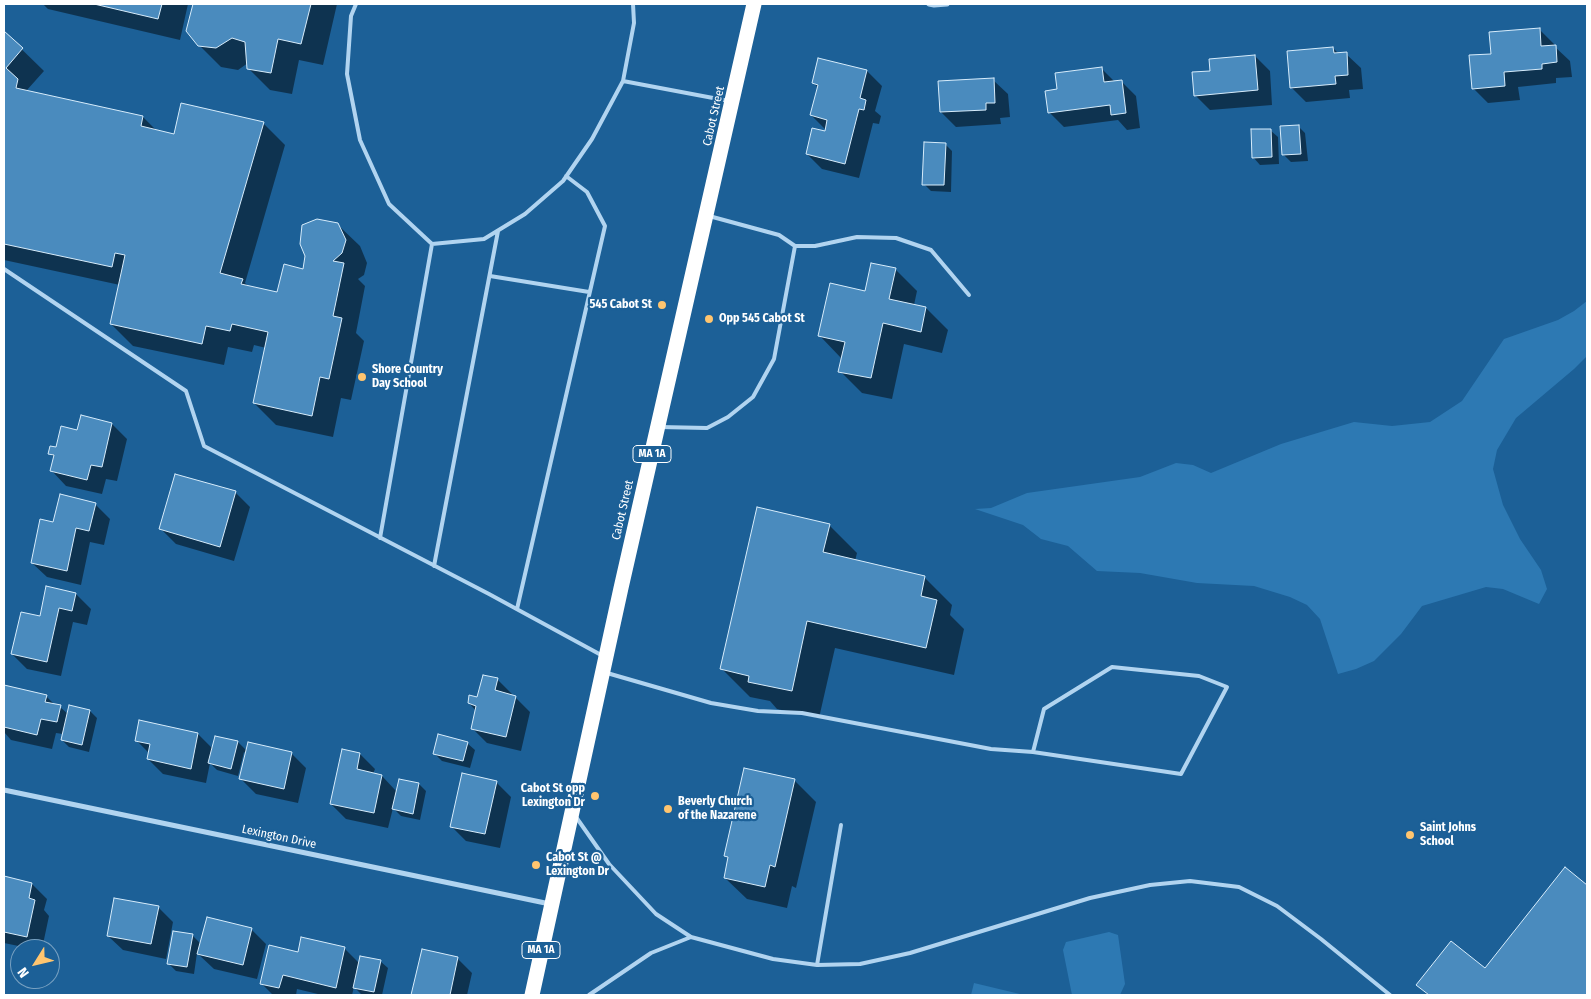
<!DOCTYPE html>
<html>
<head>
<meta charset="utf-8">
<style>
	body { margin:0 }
	#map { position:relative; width:1591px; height:999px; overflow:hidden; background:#1c6097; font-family:"Fira Sans Condensed",sans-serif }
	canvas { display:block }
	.frame { position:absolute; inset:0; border:5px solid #fff; pointer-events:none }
	.north { position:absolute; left:10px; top:939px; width:50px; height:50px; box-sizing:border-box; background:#1c6097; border:1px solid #77a0c1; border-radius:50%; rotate:234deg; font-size:14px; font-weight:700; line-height:20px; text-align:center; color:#fff }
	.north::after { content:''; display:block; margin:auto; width:18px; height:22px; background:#ffc56f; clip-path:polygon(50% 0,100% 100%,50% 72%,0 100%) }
</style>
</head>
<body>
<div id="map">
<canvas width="1591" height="999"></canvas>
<div class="frame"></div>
<div class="north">N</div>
</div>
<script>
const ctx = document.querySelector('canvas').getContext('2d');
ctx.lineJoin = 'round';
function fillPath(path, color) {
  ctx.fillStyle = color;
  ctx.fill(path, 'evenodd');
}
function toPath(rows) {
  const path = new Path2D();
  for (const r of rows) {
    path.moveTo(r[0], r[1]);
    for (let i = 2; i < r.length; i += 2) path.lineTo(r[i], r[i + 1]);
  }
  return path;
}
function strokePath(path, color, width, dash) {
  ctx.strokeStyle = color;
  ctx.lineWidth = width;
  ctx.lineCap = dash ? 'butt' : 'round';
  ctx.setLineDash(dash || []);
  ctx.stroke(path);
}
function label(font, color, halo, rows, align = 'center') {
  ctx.font = font + ' "Fira Sans Condensed",sans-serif';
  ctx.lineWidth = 4.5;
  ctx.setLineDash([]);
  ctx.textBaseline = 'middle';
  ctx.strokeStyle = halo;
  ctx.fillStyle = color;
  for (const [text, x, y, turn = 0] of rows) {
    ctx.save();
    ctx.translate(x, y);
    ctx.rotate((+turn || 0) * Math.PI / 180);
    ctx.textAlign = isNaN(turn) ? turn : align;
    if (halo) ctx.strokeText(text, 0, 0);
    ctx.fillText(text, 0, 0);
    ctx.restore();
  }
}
const green = toPath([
	[1587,301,1587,356,1574,369,1516,418,1497,450,1493,469,1503,505,1520,539,1541,570,1547,589,1539,604,1503,589,1486,587,1422,606,1401,634,1374,661,1356,669,1338,674,1320,619,1307,605,1290,597,1254,586,1197,583,1140,573,1097,571,1068,546,1041,539,1023,525,975,509,991,508,1027,493,1140,477,1176,463,1193,465,1211,473,1281,444,1354,422,1392,426,1430,422,1462,401,1504,339,1558,320,1574,311],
	[1109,932,1118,935,1125,984,1120,995,1072,995,1063,950,1066,942],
	[974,983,1024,995,971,995]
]);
const shadow = toPath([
	[43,4,188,4,180,40,48,9],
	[194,4,337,4,323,65,299,60,292,94,270,90,248,68,248,63,238,70,221,67,199,45,188,30],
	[1539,29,1554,44,1554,46,1570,61,1572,77,1556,78,1556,83,1518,87,1520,100,1488,103,1473,88,1493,55],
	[4,32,44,71,27,90,29,92,143,117,157,131,175,135,263,123,285,145,245,283,249,287,278,294,304,270,337,224,360,246,367,263,364,275,358,279,365,286,356,333,364,341,351,400,341,398,333,437,276,425,254,403,266,348,254,345,252,352,228,347,224,365,133,346,111,324,120,285,4,260],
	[1333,48,1339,54,1346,54,1361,68,1363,89,1349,90,1350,98,1306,102,1291,87],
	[1255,56,1270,71,1272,105,1210,110,1195,95,1211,72],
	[819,60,867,71,882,86,875,111,881,116,879,124,873,123,859,178,822,169,807,154,826,133,826,130,811,115,818,88,814,83],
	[1102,69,1115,82,1121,81,1136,96,1140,128,1127,130,1118,120,1064,127,1049,112,1059,90],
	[993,80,1008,94,1010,117,1000,118,1001,124,956,127,941,112],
	[1298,126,1305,133,1308,161,1291,162,1284,155],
	[1270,130,1278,137,1279,164,1260,165,1253,157],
	[945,144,952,151,951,192,931,191,924,184],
	[895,269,917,291,914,305,926,308,948,330,942,353,904,344,892,399,862,393,840,371,841,358,820,336,866,292],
	[112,424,127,439,117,481,106,479,102,494,66,486,52,471,55,458,50,453,57,449,78,431],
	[235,492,250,507,234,561,176,544,161,529],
	[95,504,110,519,104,545,90,542,81,585,47,577,32,563,54,523],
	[829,525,857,553,855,561,924,577,952,605,950,615,964,629,954,675,835,648,819,718,777,709,770,701,750,697,722,669],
	[47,587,76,594,91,609,87,625,73,622,61,676,27,669,12,654,41,617],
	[497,679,512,694,511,696,515,697,530,712,521,751,487,743,472,728,476,711,469,703,478,698],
	[5,687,46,696,56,706,60,707,68,714,70,707,90,711,97,718,89,752,69,747,62,740,63,734,56,733,52,749,11,740,4,732,4,694],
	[140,722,198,734,213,749,216,737,238,742,247,751,291,753,306,768,298,803,256,794,241,779,246,753,244,752,238,776,217,770,210,763,206,783,163,774,148,759,150,754,136,740],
	[467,743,475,750,470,768,442,761,435,754],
	[360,754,375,769,373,774,382,776,397,792,400,780,419,784,426,791,420,820,401,816,393,808,388,828,346,819,331,804],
	[794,780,816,802,796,888,792,886,787,908,747,899,725,878,729,859,725,855],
	[496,782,511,797,500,848,466,841,451,826],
	[1565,869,1587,887,1587,995,1428,995,1418,985,1485,969],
	[4,878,32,884,47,899,44,910,49,916,42,949,33,949,4,943],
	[158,907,173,922,166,959,123,950,108,936],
	[251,929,266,944,257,979,214,969,197,953,194,974,176,971,169,964,192,935,201,944],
	[344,948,360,964,380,961,388,968,382,995,362,995,354,987,352,995,322,995,297,989,296,995,273,995,261,983],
	[422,951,457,958,472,973,467,995,413,995]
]);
const building = toPath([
	[94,4,162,4,158,19,94,4],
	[193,4,311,4,301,44,278,39,271,73,247,69,245,42,232,38,216,48,198,46,186,31,193,4],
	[1540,28,1541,46,1556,45,1557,62,1542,64,1542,69,1504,72,1505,86,1472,89,1469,55,1491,54,1489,32,1540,28],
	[4,31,23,48,6,68,18,79,16,88,143,116,141,126,174,134,181,103,264,122,220,273,243,279,241,284,277,292,284,264,303,269,305,256,300,244,302,225,317,219,338,223,346,240,342,253,333,261,344,263,333,316,342,318,329,379,320,377,312,416,253,403,268,332,232,324,230,331,206,326,202,344,110,324,125,255,115,253,112,267,4,244,4,31],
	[1333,47,1334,53,1347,52,1348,75,1335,76,1336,84,1290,88,1287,51,1333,47],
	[1255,55,1258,90,1194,96,1192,72,1210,71,1209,59,1255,55],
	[818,58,867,70,860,98,866,100,864,110,859,109,845,164,806,154,812,128,825,131,827,120,810,115,818,85,812,83,818,58],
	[1102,67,1104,82,1122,80,1126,113,1111,115,1110,105,1048,113,1045,91,1057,89,1055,73,1102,67],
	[994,78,995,103,986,103,986,110,940,112,938,81,994,78],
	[1299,125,1301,154,1282,155,1280,126,1299,125],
	[1251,129,1271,129,1272,157,1252,158,1251,129],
	[924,142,946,143,944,185,922,185,924,142],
	[871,263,896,268,889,299,926,307,921,332,883,323,871,378,838,372,845,342,818,336,830,283,865,291,871,263],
	[81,415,112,423,102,467,91,465,87,480,50,471,54,455,48,454,50,446,56,447,61,426,77,430,81,415],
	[175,474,236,491,220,547,159,529,175,474],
	[60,494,96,503,89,531,76,528,67,571,31,563,40,519,53,522,60,494],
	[757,507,830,524,823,552,925,576,921,596,937,600,926,648,807,621,792,691,748,682,749,676,720,669,757,507],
	[46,586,76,593,72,611,59,608,47,662,11,654,21,612,40,616,46,586],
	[483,675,498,678,495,690,516,696,506,737,471,729,476,706,468,703,469,695,477,697,483,675],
	[4,685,47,695,45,702,61,705,57,722,41,719,37,735,4,727,4,685],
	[69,705,90,710,82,745,61,740,69,705],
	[139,720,198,733,191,769,147,759,150,744,135,741,139,720],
	[438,734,468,742,463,761,433,754,438,734],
	[215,736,238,741,231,769,208,763,215,736],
	[248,742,292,752,284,789,239,779,248,742],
	[342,749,360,753,357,769,382,775,374,813,330,804,342,749],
	[744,768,795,779,775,867,770,865,765,887,724,878,728,857,724,856,744,768],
	[462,773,497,781,485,834,450,827,462,773],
	[399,779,419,783,413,814,392,809,399,779],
	[1565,867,1587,885,1587,995,1429,995,1416,985,1451,941,1485,968,1565,867],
	[4,876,32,883,29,898,35,900,27,937,4,932,4,876],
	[114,898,159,906,151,944,107,936,114,898],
	[207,917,252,928,243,965,197,954,207,917],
	[173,931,193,934,187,967,167,964,173,931],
	[301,937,345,947,336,988,283,975,279,988,260,984,269,945,298,952,301,937],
	[422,949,458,957,450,995,411,995,422,949],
	[360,956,381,960,374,992,353,988,360,956]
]);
const lane = toPath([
	[356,4,351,16,347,74,360,140,389,204,432,244,484,239,525,214,563,181,592,139,623,81,634,23,633,4],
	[623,81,729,101],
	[709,216,779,235,795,246,815,246,857,237,896,238,931,250,969,295],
	[4,269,186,391,204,446,489,594,603,656],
	[490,276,589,292],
	[660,427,707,428,728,417,753,397,774,359,795,246],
	[380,538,432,244],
	[434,566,498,231],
	[517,609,605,226,587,192,566,176],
	[607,673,711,703,758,711,802,713,991,749,1033,752,1044,709,1112,667,1199,676,1227,687,1181,774,1033,752],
	[576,817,609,864,656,914,691,937,773,959,817,965,860,964,910,953,1090,898,1150,885,1190,881,1239,887,1277,906,1321,939,1390,995],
	[817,965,841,825],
	[589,995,651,953,691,937]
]);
const street = toPath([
	[929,4,934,5,947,4],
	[4,790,550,904]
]);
const highway = toPath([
	[532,995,621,588,754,4]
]);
const markers = [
	[662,305,5,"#ffc56f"],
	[709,319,5,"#ffc56f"],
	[362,377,5,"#ffc56f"],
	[595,796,5,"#ffc56f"],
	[668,809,5,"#ffc56f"],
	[1410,835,5,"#ffc56f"],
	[536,865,5,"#ffc56f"]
];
const shields = [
	[652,454,38],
	[541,950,38]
];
const shieldNames = [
	["MA 1A",652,454],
	["MA 1A",541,950]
];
const streetNames = [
	["Cabot Street",714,116,-77],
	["Cabot Street",623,510,-77],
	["Lexington Drive",279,837,12]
];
const poiNames = [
	["545 Cabot St",652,305,"right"],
	["Opp 545 Cabot St",719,319],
	["Shore Country",372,370],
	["Day School",372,384],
	["Cabot St opp",585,789,"right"],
	["Lexington Dr",585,803,"right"],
	["Beverly Church",678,802],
	["of the Nazarene",678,816],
	["Saint Johns",1420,828],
	["School",1420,842],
	["Cabot St @",546,858],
	["Lexington Dr",546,872]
];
fillPath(green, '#2d79b3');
fillPath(shadow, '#0007');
fillPath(building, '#4a8bbe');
strokePath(building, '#d7ecfb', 1);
strokePath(lane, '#b1d4f0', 4);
strokePath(street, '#b1d4f0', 5);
strokePath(highway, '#fff', 15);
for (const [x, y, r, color] of markers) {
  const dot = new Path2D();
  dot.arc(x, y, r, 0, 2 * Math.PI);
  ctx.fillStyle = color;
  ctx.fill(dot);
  strokePath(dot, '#1c6097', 2);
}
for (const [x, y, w] of shields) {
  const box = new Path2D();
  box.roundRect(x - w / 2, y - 8.5, w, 17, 4);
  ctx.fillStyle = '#1c6097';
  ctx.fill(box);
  strokePath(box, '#fff', 1);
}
label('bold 11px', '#fff', null, shieldNames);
label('12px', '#fff', '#1c6097', streetNames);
label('bold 12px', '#fff', '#1c6097', poiNames, 'left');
</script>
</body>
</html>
